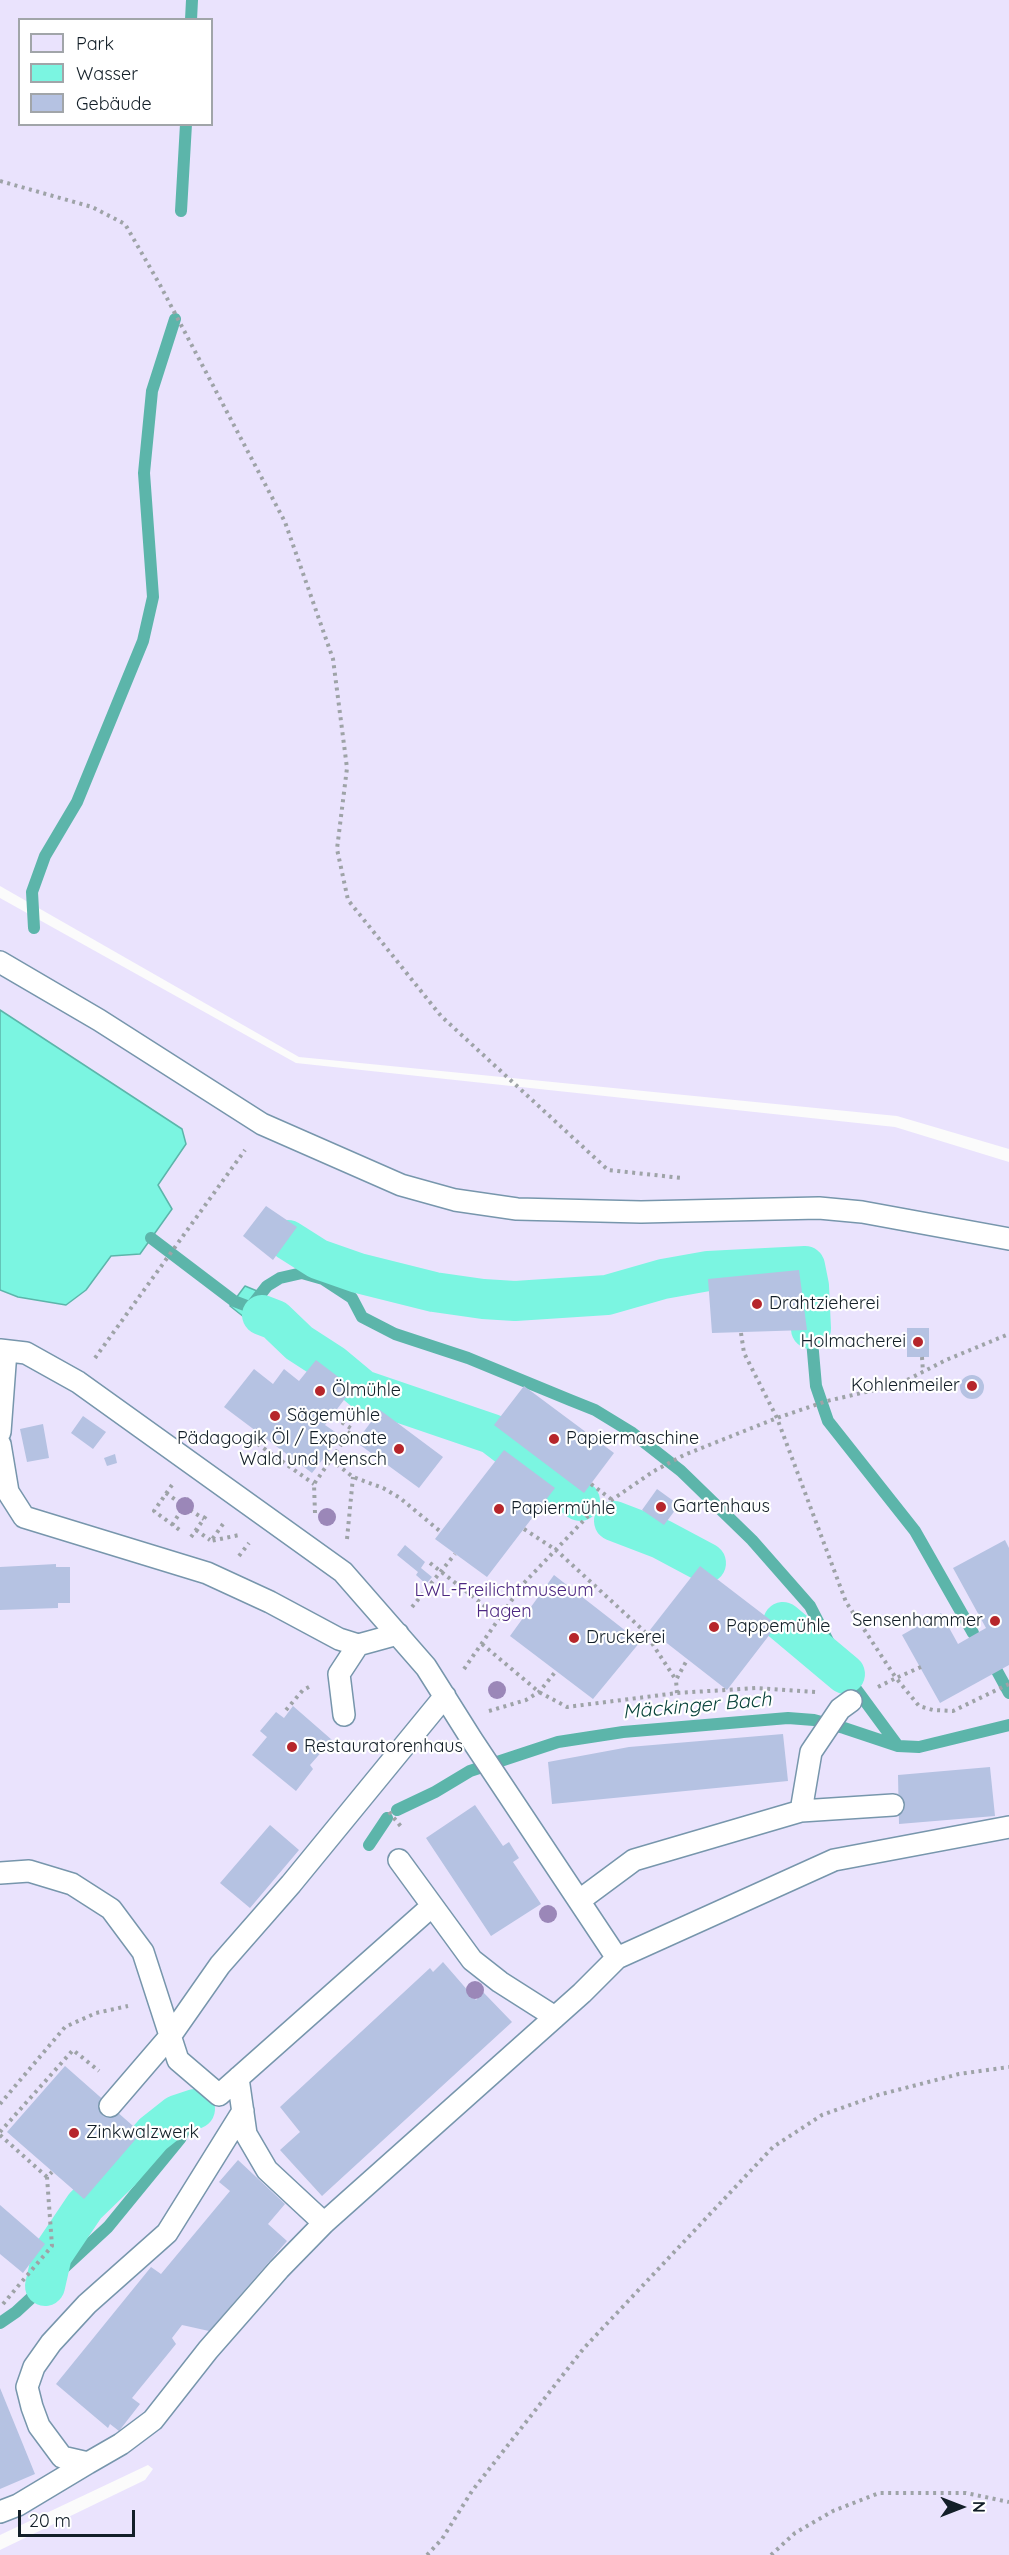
<!DOCTYPE html>
<html>
<head>
<meta charset="utf-8">
<style>
	body { margin:0 }
	#map { position:relative; width:1009px; height:2555px; overflow:hidden; background:#fbfbfb; font-family:Quicksand,sans-serif }
	canvas { display:block }
	.legend { position:absolute; left:18px; top:18px; width:195px; height:108px; box-sizing:border-box; background:#fff; border:2px solid #a1a5a9; margin:0; padding:8px 10px; list-style:none; font-size:18px; color:#131f28 }
	.legend li { display:flex; align-items:center; gap:12px; height:30px }
	.legend b { width:30px; border:2px solid #a1a5a9 }
	.north { position:absolute; left:931px; top:2477px; width:60px; height:60px; -webkit-text-stroke:4px #fff; paint-order:stroke; rotate:90deg; font-size:16px; font-weight:700; line-height:24px; text-align:center; color:#131f28 }
	.north::after { content:''; display:block; margin:auto; width:21px; height:27px; background:#131f28; clip-path:polygon(50% 0,100% 100%,50% 72%,0 100%) }
	.scale { position:absolute; left:18px; top:2510px; width:117px; height:27px; box-sizing:border-box; border:3px solid #131f28; border-top:0; padding-left:8px; font-size:18px; line-height:21px; white-space:nowrap; color:#131f28; -webkit-text-stroke:4px #fff; paint-order:stroke }
</style>
</head>
<body>
<div id="map">
<canvas width="1009" height="2555"></canvas>
<ul class="legend">
<li><b style="height:16px;background:#eae3fd"></b>Park</li>
<li><b style="height:16px;background:#7bf5e1"></b>Wasser</li>
<li><b style="height:16px;background:#b5c2e2"></b>Gebäude</li>
</ul>
<div class="north">N</div>
<div class="scale">20 m</div>
</div>
<script>
const ctx = document.querySelector('canvas').getContext('2d');
ctx.lineJoin = 'round';
function fillPath(path, color) {
  ctx.fillStyle = color;
  ctx.fill(path, 'evenodd');
}
function toPath(rows) {
  const path = new Path2D();
  for (const r of rows) {
    if (r.length === 3) {
      path.moveTo(r[0] + r[2], r[1]);
      path.arc(r[0], r[1], r[2], 0, 2 * Math.PI);
      continue;
    }
    path.moveTo(r[0], r[1]);
    for (let i = 2; i < r.length; i += 2) path.lineTo(r[i], r[i + 1]);
  }
  return path;
}
function strokePath(path, color, width, dash) {
  ctx.strokeStyle = color;
  ctx.lineWidth = width;
  ctx.lineCap = dash ? 'butt' : 'round';
  ctx.setLineDash(dash || []);
  ctx.stroke(path);
}
function label(font, color, halo, rows, align = 'center') {
  ctx.font = font + ' Quicksand,sans-serif';
  ctx.lineWidth = 4.5;
  ctx.setLineDash([]);
  ctx.textBaseline = 'middle';
  ctx.strokeStyle = halo;
  ctx.fillStyle = color;
  for (const [text, x, y, turn = 0] of rows) {
    ctx.save();
    ctx.translate(x, y);
    ctx.rotate((+turn || 0) * Math.PI / 180);
    ctx.textAlign = isNaN(turn) ? turn : align;
    if (halo) ctx.strokeText(text, 0, 0);
    ctx.fillText(text, 0, 0);
    ctx.restore();
  }
}
const green = toPath([
	[0,0,1009,0,1009,1149,897,1116,299,1057,0,886],
	[20,20,212,20,212,124,20,124],
	[0,898,296,1063,895,1127,1009,1162,1009,2555,0,2555,0,2550,145,2480,153,2469,148,2465,0,2535]
]);
const water = toPath([
	[0,1010,182,1129,186,1144,158,1185,172,1209,140,1254,111,1256,86,1290,66,1305,18,1297,0,1290,0,1010],
	[245,1286,262,1293,283,1310,264,1333,230,1306,245,1286]
]);
const stream = toPath([
	[191,20,192,0],
	[181,211,186,124],
	[34,928,32,892,45,856,77,802,143,641,153,597,144,473,152,391,175,319],
	[151,1238,234,1301,247,1306],
	[253,1304,267,1286,280,1278,302,1273,323,1279,352,1298,362,1317,395,1334,468,1358,570,1400,595,1410,631,1432,681,1471,752,1540,810,1606,845,1674,898,1746],
	[811,1329,816,1386,828,1421,915,1531,973,1633],
	[997,1671,1009,1693],
	[397,1810,435,1792,470,1771,558,1742,623,1732,788,1718,814,1720,844,1728,898,1746,919,1747,1009,1725],
	[369,1845,387,1818],
	[0,2323,16,2312,108,2227,180,2139,199,2101]
]);
const canal = toPath([
	[288,1240,318,1259,358,1273,434,1292,483,1299,515,1301,607,1295,663,1279,708,1271,805,1266,809,1286,811,1329],
	[262,1315,275,1320,299,1343,333,1365,363,1390,492,1434,580,1501],
	[614,1521,661,1539,706,1563],
	[783,1622,845,1674],
	[45,2286,52,2255,85,2206,120,2172,153,2134,177,2115,195,2109]
]);
const building = toPath([
	[266,1206,297,1227,273,1260,243,1236],
	[799,1270,807,1330,712,1333,708,1279],
	[907,1328,929,1328,929,1357,907,1357],
	[316,1360,353,1388,325,1425,341,1436,312,1473,224,1407,254,1369,273,1384,284,1369,299,1381],
	[972,1387,12],
	[524,1386,614,1453,584,1493,494,1425],
	[380,1410,443,1457,419,1488,356,1442],
	[83,1416,106,1432,93,1449,71,1433],
	[43,1424,49,1458,27,1462,20,1429],
	[504,1450,555,1488,487,1577,435,1539],
	[115,1454,117,1463,107,1466,104,1458],
	[657,1489,679,1505,664,1525,642,1510],
	[1005,1540,1009,1548,1009,1665,940,1703,902,1635,941,1613,958,1644,986,1628,953,1568],
	[405,1545,425,1562,421,1568,432,1577,426,1584,416,1575,418,1572,397,1555],
	[56,1564,56,1567,70,1567,70,1603,58,1603,58,1608,0,1610,0,1567],
	[700,1566,777,1625,727,1690,650,1630],
	[554,1575,640,1642,593,1699,510,1636],
	[293,1706,332,1740,310,1765,313,1769,296,1791,252,1755,267,1737,260,1731,276,1712,284,1718],
	[783,1734,788,1781,552,1804,548,1762,629,1747],
	[990,1767,995,1816,899,1824,898,1775],
	[475,1805,503,1846,509,1842,519,1858,513,1862,541,1904,491,1936,426,1838],
	[270,1825,299,1850,250,1908,220,1883],
	[443,1962,476,2000,483,1992,512,2022,322,2196,280,2150,300,2132,280,2107,430,1968,433,1972],
	[65,2066,141,2133,84,2199,7,2132],
	[238,2160,285,2204,268,2224,287,2241,209,2331,182,2325,172,2338,176,2344,132,2398,140,2404,119,2431,110,2424,108,2428,56,2384,151,2267,161,2274,230,2191,219,2182],
	[0,2205,45,2244,23,2273,0,2254],
	[0,2388,35,2474,0,2489]
]);
const path = toPath([
	[0,181,92,207,125,224,160,285,285,522,333,659,347,768,337,849,348,900,441,1016,608,1170,682,1178],
	[741,1333,744,1353,777,1418,846,1602,896,1678,921,1667],
	[922,1357,923,1372],
	[95,1358,245,1150],
	[264,1437,259,1445,314,1484],
	[325,1455,353,1477,383,1488,400,1498,441,1532],
	[591,1484,611,1499],
	[172,1485,154,1511,181,1531],
	[166,1493,180,1503],
	[188,1501,191,1506,190,1510,185,1513,181,1511,179,1504,189,1499],
	[190,1510,204,1519],
	[315,1513,314,1484,352,1429,332,1416],
	[223,1524,211,1541,239,1535],
	[172,1525,181,1511],
	[524,1529,556,1550,644,1631,676,1680],
	[196,1530,210,1540],
	[191,1537,208,1513],
	[347,1539,353,1477],
	[239,1556,249,1543],
	[430,1563,500,1618],
	[412,1607,455,1554],
	[482,1644,539,1692,567,1707,677,1693,757,1688,816,1692],
	[464,1669,523,1584,587,1517,654,1471,684,1455,777,1418,827,1401,879,1389,907,1380,946,1360,1009,1334],
	[878,1687,896,1678,919,1706,933,1710,953,1711,1009,1684],
	[677,1693,676,1680,687,1660],
	[286,1710,303,1690,309,1687],
	[489,1711,526,1700,539,1692,556,1671],
	[389,1812,403,1829],
	[0,2104,65,2027,96,2013,128,2006],
	[0,2132,73,2050,99,2071],
	[0,2135,47,2177,52,2172],
	[3,2304,52,2246,47,2177],
	[427,2555,442,2539,472,2491,584,2348,773,2147,822,2115,878,2095,959,2074,1009,2067],
	[771,2555,795,2533,833,2511,879,2493,966,2493,1009,2502]
]);
const lane = toPath([
	[0,962,99,1020,262,1124,401,1185,455,1200,517,1209,641,1212,819,1208,862,1212,1009,1239],
	[0,1350,26,1353,78,1382,343,1572,426,1667,472,1740,617,1958,834,1860,1009,1827],
	[0,1432,6,1351],
	[0,1444,8,1492,24,1517,207,1573,270,1602,339,1639,358,1645,398,1634],
	[344,1715,339,1674,358,1645],
	[801,1811,893,1805],
	[399,1860,472,1960,500,1982,555,2017],
	[0,1873,29,1871,72,1884,111,1909,143,1952,178,2060,219,2095,432,1906],
	[580,1900,634,1860,801,1811,811,1752,840,1709,851,1701],
	[238,2078,246,2134,267,2170,324,2223],
	[110,2106,171,2035,220,1965,291,1884,445,1696],
	[243,2111,167,2233,87,2304,51,2343,34,2367,27,2387,32,2407,39,2426,62,2457,88,2463,121,2444,153,2420,208,2350,279,2269,324,2223,582,1993,617,1958],
	[0,2512,18,2505,88,2463]
]);
const trees = [
	[185,1506],
	[327,1517],
	[497,1690],
	[548,1914],
	[475,1990]
];
const markers = [
	[757,1304,6,"#b6262b"],
	[918,1342,6,"#b6262b"],
	[972,1386,6,"#b6262b"],
	[320,1391,6,"#b6262b"],
	[275,1416,6,"#b6262b"],
	[554,1439,6,"#b6262b"],
	[399,1449,6,"#b6262b"],
	[661,1507,6,"#b6262b"],
	[499,1509,6,"#b6262b"],
	[995,1621,6,"#b6262b"],
	[714,1627,6,"#b6262b"],
	[574,1638,6,"#b6262b"],
	[292,1747,6,"#b6262b"],
	[74,2133,6,"#b6262b"]
];
const poiNames = [
	["Drahtzieherei",769,1304],
	["Holmacherei",906,1342,"right"],
	["Kohlenmeiler",960,1386,"right"],
	["Ölmühle",332,1391],
	["Sägemühle",287,1416],
	["Pädagogik Öl / Exponate",387,1439,"right"],
	["Wald und Mensch",387,1460,"right"],
	["Papiermaschine",566,1439],
	["Gartenhaus",673,1507],
	["Papiermühle",511,1509],
	["Sensenhammer",983,1621,"right"],
	["Pappemühle",726,1627],
	["Druckerei",586,1638],
	["Restauratorenhaus",304,1747],
	["Zinkwalzwerk",86,2133]
];
const parkNames = [
	["LWL-Freilichtmuseum",504,1591],
	["Hagen",504,1612]
];
const waterNames = [
	["Mäckinger Bach",697,1706,-5]
];
fillPath(green, '#eae3fd');
fillPath(water, '#7bf5e1');
strokePath(water, '#5cb5aa', 1.5);
strokePath(stream, '#5cb5aa', 12);
strokePath(canal, '#7bf5e1', 40);
fillPath(building, '#b5c2e2');
strokePath(lane, '#7796ac', 24);
strokePath(path, '#9ea3a7', 4, [3, 4.5]);
strokePath(lane, '#fff', 21);
ctx.fillStyle = '#9b87b8';
for (const [x, y] of trees) {
  ctx.beginPath();
  ctx.arc(x, y, 9, 0, 2 * Math.PI);
  ctx.fill();
}
for (const [x, y, r, color] of markers) {
  const dot = new Path2D();
  dot.arc(x, y, r, 0, 2 * Math.PI);
  ctx.fillStyle = color;
  ctx.fill(dot);
  strokePath(dot, '#fff', 2);
}
label('18px', '#131f28', '#fff', poiNames, 'left');
label('18px', '#4d2882', '#fff', parkNames);
label('italic 20px', '#0a443c', '#fff', waterNames);
</script>
</body>
</html>
